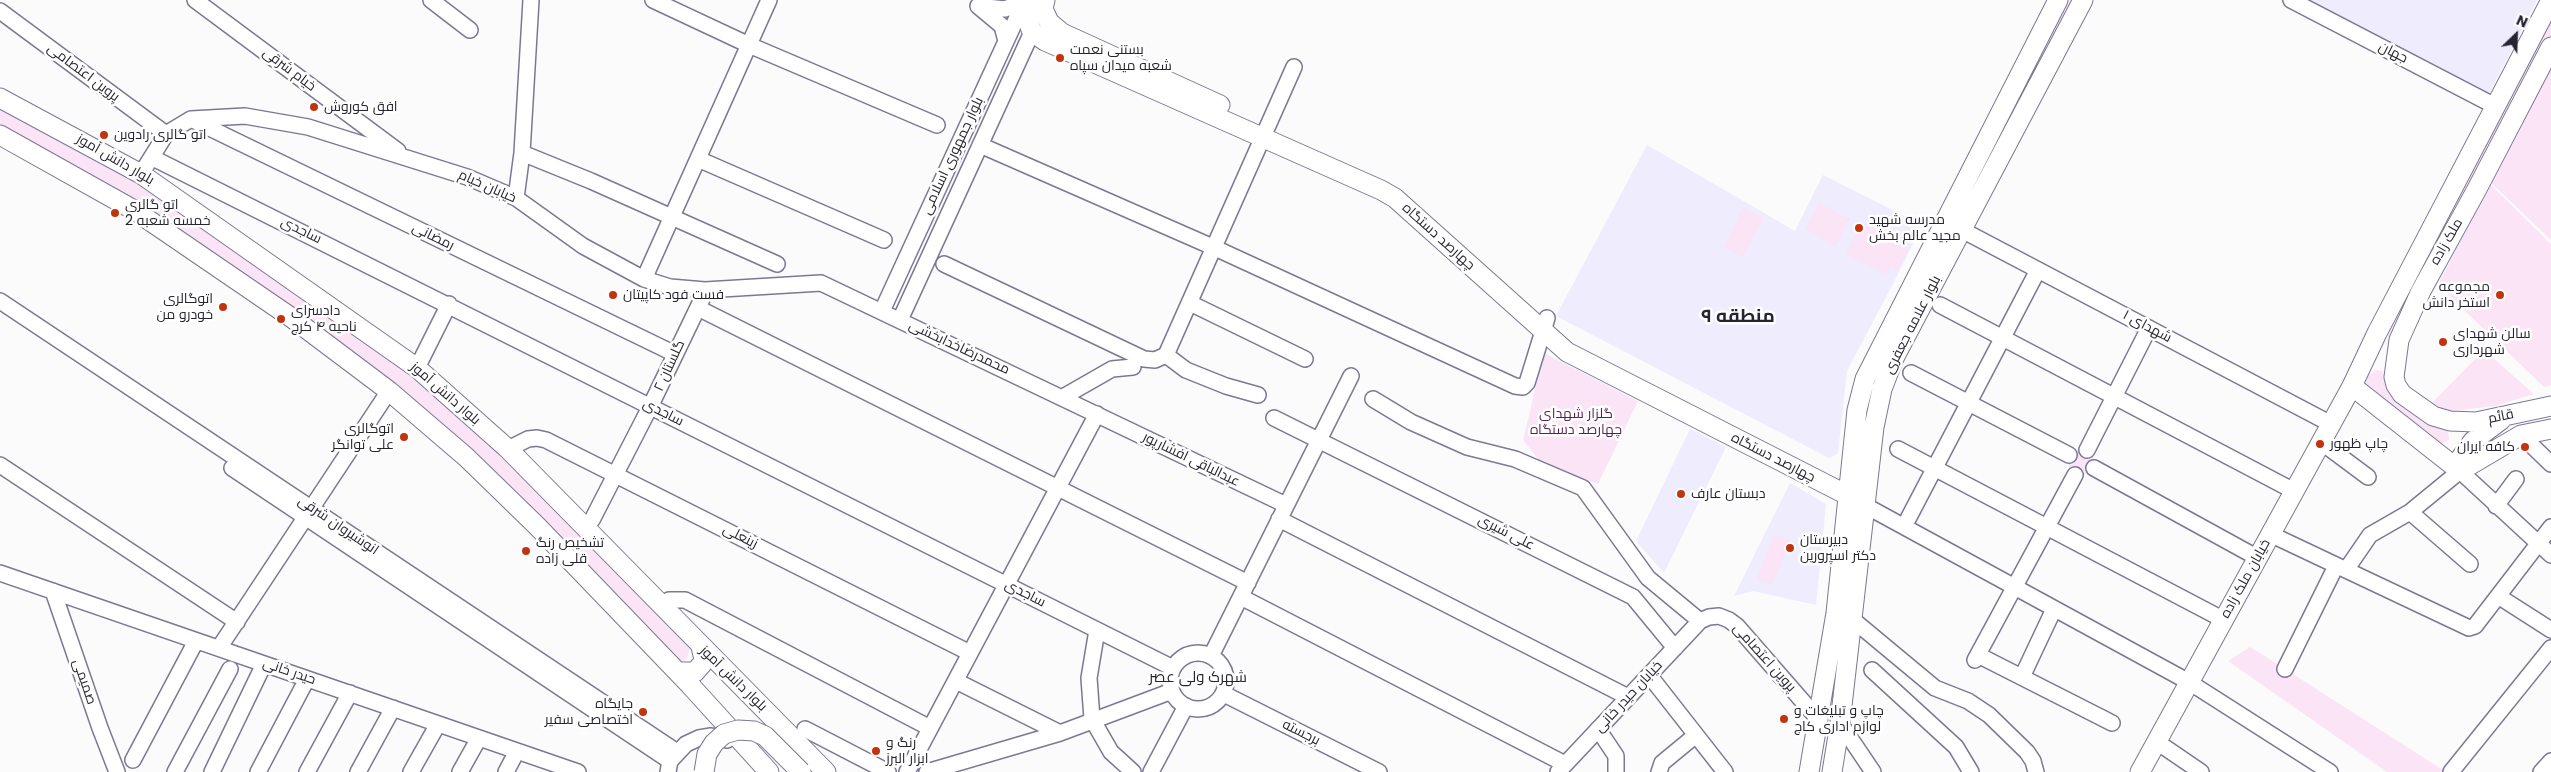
<!DOCTYPE html>
<html>
<head>
<meta charset="utf-8">
<style>
	body { margin:0 }
	#map { position:relative; width:2551px; height:772px; overflow:hidden; background:#fbfbfb; font-family:Poppins,sans-serif }
	canvas { display:block }
	.north { position:absolute; left:2491px; top:10px; width:50px; height:50px; -webkit-text-stroke:4px #fff; paint-order:stroke; rotate:24deg; font-size:14px; font-weight:700; line-height:20px; text-align:center; color:#262430 }
	.north::after { content:''; display:block; margin:auto; width:18px; height:22px; background:#262430; clip-path:polygon(50% 0,100% 100%,50% 72%,0 100%) }
</style>
</head>
<body>
<div id="map">
<canvas width="2551" height="772"></canvas>
<div class="north">N</div>
</div>
<script>
const ctx = document.querySelector('canvas').getContext('2d');
ctx.lineJoin = 'round';
function fillPath(path, color) {
  ctx.fillStyle = color;
  ctx.fill(path, 'evenodd');
}
function toPath(rows) {
  const path = new Path2D();
  for (const r of rows) {
    if (r.length === 3) {
      path.moveTo(r[0] + r[2], r[1]);
      path.arc(r[0], r[1], r[2], 0, 2 * Math.PI);
      continue;
    }
    path.moveTo(r[0], r[1]);
    for (let i = 2; i < r.length; i += 2) path.lineTo(r[i], r[i + 1]);
  }
  return path;
}
function strokePath(path, color, width, dash) {
  ctx.strokeStyle = color;
  ctx.lineWidth = width;
  ctx.lineCap = dash ? 'butt' : 'round';
  ctx.setLineDash(dash || []);
  ctx.stroke(path);
}
function label(font, color, halo, rows, align = 'center') {
  ctx.font = font + ' Poppins,Cairo,sans-serif';
  ctx.lineWidth = 5;
  ctx.setLineDash([]);
  ctx.textBaseline = 'middle';
  ctx.strokeStyle = halo;
  ctx.fillStyle = color;
  for (const [text, x, y, turn = 0] of rows) {
    ctx.save();
    ctx.translate(x, y);
    ctx.rotate((+turn || 0) * Math.PI / 180);
    ctx.textAlign = isNaN(turn) ? turn : align;
    if (halo) ctx.strokeText(text, 0, 0);
    ctx.fillText(text, 0, 0);
    ctx.restore();
  }
}
const built = toPath([
	[2309,0,2537,0,2489,94],
	[1647,145,1795,231,1823,175,1922,225,1894,282,1847,371,1838,453,1829,458,1556,316],
	[1690,429,1726,447,1664,573,1636,541],
	[1790,483,1826,504,1816,605,1753,591,1734,596]
]);
const green = toPath([
	[2068,0,2074,0,1874,391,1869,390],
	[2551,12,2551,36,2526,84,2465,200,2456,202,2395,324,2392,338,2382,334],
	[2551,66,2551,240,2489,181],
	[0,104,139,178,412,373,516,464,690,648,686,660,678,663,469,451,0,127],
	[2490,184,2551,244,2551,385,2544,387,2438,285],
	[1819,203,1849,219,1835,246,1821,238,1825,230,1820,237,1805,229],
	[1743,208,1763,218,1743,257,1724,247],
	[1861,224,1908,248,1897,271,1890,267,1886,274,1846,254],
	[2484,350,2534,394,2495,406,2450,411,2430,405],
	[1544,353,1638,401,1598,484,1543,465,1523,440],
	[2376,370,2382,371,2391,389,2448,428,2449,440,2440,444,2364,388,2367,376],
	[2081,462,13],
	[1774,534,1790,540,1772,585,1757,579],
	[2250,647,2285,669,2446,772,2387,772,2228,661]
]);
const minor = toPath([
	[195,0,398,151],
	[431,0,470,30],
	[653,0,749,45,937,125],
	[2291,0,2495,106],
	[0,11,166,134],
	[1006,41,1002,26,978,6,1005,9,1024,1],
	[193,120,675,354],
	[980,145,1215,248,1515,386,1523,387,1527,383,1547,318],
	[522,153,591,181,777,264],
	[153,158,1173,668],
	[698,159,884,240],
	[141,174,166,134,191,119,245,116,308,127,467,177,516,198,583,246,644,279,670,287,705,290,821,283,1286,505],
	[516,198,522,153,531,0],
	[1962,230,2331,424],
	[944,264,1144,359,1155,360,1166,355,1294,67],
	[644,279,769,0],
	[0,301,677,752],
	[1190,303,1305,359],
	[1940,305,2294,491],
	[698,308,1248,583],
	[882,311,1025,0],
	[900,320,1032,32],
	[1166,355,1186,370,1226,386,1258,395],
	[417,368,449,304],
	[1911,373,2069,455],
	[1063,397,1112,369,1133,367],
	[1373,399,1411,422,1467,447,1515,459,1583,488,1648,578,1700,621],
	[1274,418,1633,597,1675,648],
	[2521,435,2551,464],
	[2321,442,2368,477],
	[508,449,528,439,537,438,546,440,970,653],
	[1898,449,2224,620],
	[2087,450,2149,328],
	[0,465,237,622],
	[232,468,670,761],
	[2094,468,2258,558],
	[1866,506,2189,682,2330,772],
	[2496,506,2516,479],
	[2410,512,2470,564],
	[1279,519,1628,697],
	[1908,519,2038,270],
	[592,520,650,407,702,299],
	[2270,534,2469,628,2475,626,2551,527],
	[2346,570,2370,535,2410,512,2460,471,2551,555],
	[0,573,578,772],
	[53,591,100,728,117,772],
	[2498,596,2551,630],
	[1241,597,1565,764],
	[660,605,669,600,685,600,930,728],
	[1852,619,1935,688,1968,701,1989,715,2027,752,2033,761,2036,772],
	[1097,630,1089,678,1092,719,1111,752,1133,772],
	[219,648,389,391],
	[1198,681,28],
	[1978,655,2112,723],
	[1211,656,1351,376],
	[1975,660,2075,475],
	[2285,669,2336,566],
	[1872,670,1956,747,1971,772],
	[1649,675,1725,772],
	[2022,677,2054,609],
	[956,681,1060,733],
	[1224,694,1379,772],
	[1840,723,1873,772],
	[805,729,888,772],
	[1598,729,1616,756,1616,772],
	[2157,742,2201,772],
	[133,760,196,641],
	[175,772,230,669],
	[212,772,264,664],
	[258,772,307,679],
	[307,772,350,693],
	[358,772,393,708],
	[411,772,438,724],
	[460,772,479,738],
	[506,772,517,751],
	[668,772,670,761,686,744,699,738,711,736,727,740],
	[907,772,1097,414],
	[927,772,1060,733,1172,691],
	[1151,772,1186,706],
	[1558,772,1700,621,1709,617,1719,616,1729,620,1737,626,1819,720],
	[1659,772,1662,763,1696,735],
	[2451,772,2551,648],
	[2541,772,2551,761]
]);
const major = toPath([
	[1027,0,1026,15,1032,32,1045,41,1381,190,1395,198,1567,352,1849,496],
	[1045,0,1043,9,1049,22,1062,33,1220,105],
	[2551,47,2477,189,2421,291,2399,340,2394,377,2396,385,2402,394,2433,416,2450,421,2476,422,2551,406],
	[0,98,141,174,417,368,508,449,826,772],
	[0,135,134,210,292,318,389,391,466,457,537,526,690,685,769,772],
	[2352,386,2460,471,2521,435,2551,429],
	[2455,466,2473,441,2501,420],
	[678,672,695,672,702,664,704,659,701,647],
	[1809,772,1836,613,1857,410,1865,379,2058,0],
	[1832,772,1840,723,1874,427,1882,389,1894,358,2083,0],
	[2140,772,2352,386,2377,333,2551,0]
]);
const majorBridge = toPath([
	[704,772,707,754,714,743,724,734,738,730,754,731,765,736,801,772]
]);
const markers = [
	[1060,58,5,"#bf350d"],
	[314,107,5,"#bf350d"],
	[104,135,5,"#bf350d"],
	[115,213,5,"#bf350d"],
	[1859,228,5,"#bf350d"],
	[613,295,5,"#bf350d"],
	[2500,295,5,"#bf350d"],
	[223,307,5,"#bf350d"],
	[281,319,5,"#bf350d"],
	[2443,342,5,"#bf350d"],
	[404,437,5,"#bf350d"],
	[2320,444,5,"#bf350d"],
	[2525,447,5,"#bf350d"],
	[1681,494,5,"#bf350d"],
	[1790,548,5,"#bf350d"],
	[526,551,5,"#bf350d"],
	[643,712,5,"#bf350d"],
	[1784,719,5,"#bf350d"],
	[876,751,5,"#bf350d"]
];
const poiNames = [
	["بستنی نعمت",1070,50],
	["شعبه میدان سپاه",1070,66],
	["افق کوروش",324,107],
	["اتو گالری رادوین",114,135],
	["اتو گالری",125,205],
	["خمسه شعبه 2",125,221],
	["مدرسه شهید",1869,220],
	["مجید عالم بخش",1869,236],
	["مجموعه",2490,287,"right"],
	["استخر دانش",2490,303,"right"],
	["فست فود کاپیتان",623,295],
	["اتوگالری",213,299,"right"],
	["خودرو من",213,315,"right"],
	["دادسرای",291,311],
	["ناحیه ۴ کرج",291,327],
	["سالن شهدای",2453,334],
	["شهرداری",2453,350],
	["اتوگالری",394,429,"right"],
	["علی توانگر",394,445,"right"],
	["چاپ ظهور",2330,444],
	["کافه ایران",2515,447,"right"],
	["دبستان عارف",1691,494],
	["دبیرستان",1800,540],
	["دکتر اسپرورین",1800,556],
	["تشخیص رنگ",536,543],
	["قلی زاده",536,559],
	["جایگاه",633,704,"right"],
	["اختصاصی سفیر",633,720,"right"],
	["چاپ و تبلیغات و",1794,711],
	["لوازم اداری کاج",1794,727],
	["رنگ و",886,743],
	["ابزار البرز",886,759]
];
const streetNames = [
	["جهان",2393,53,27],
	["خیام شرقی",289,70,37],
	["پروین اعتصامی",83,73,37],
	["بلوار جمهوری اسلامی",953,156,-65],
	["بلوار دانش آموز",115,160,30],
	["خیابان خیام",487,187,24],
	["ساجدی",301,231,26],
	["رمضانی",433,237,26],
	["چهارصد دستگاه",1438,237,42],
	["ملک زاده",2447,242,-60],
	["بلوار علامه جعفری",1913,325,-63],
	["شهدای ۱",2147,327,28],
	["محمدرضاخدابخشی",959,348,25],
	["گلستان ۲",670,366,-65],
	["بلوار دانش آموز",445,394,41],
	["ساجدی",663,413,27],
	["قائم",2501,417,-11],
	["چهارصد دستگاه",1773,458,27],
	["عبدالباقی افشارپور",1191,460,26],
	["انوشیروان شرقی",338,526,34],
	["علی شیری",1506,533,27],
	["زینعلی",740,537,27],
	["خیابان ملک زاده",2246,579,-61],
	["ساجدی",1025,594,27],
	["پروین اعتصامی",1764,658,48],
	["حیدر خانی",289,672,19],
	["بلوار دانش آموز",733,679,44],
	["صمیمی",84,682,71],
	["خیابان حیدر خانی",1629,697,-47],
	["برجسته",1301,733,27]
];
const parkNames = [
	["گلزار شهدای",1576,414],
	["چهارصد دستگاه",1576,430]
];
const neighbourhoodNames = [
	["شهرک ولی عصر",1198,678]
];
const districtNames = [
	["منطقه ۹",1738,317]
];
fillPath(built, '#eeecfd');
fillPath(green, '#fae4f6');
strokePath(minor, '#7b7895', 18);
strokePath(major, '#7b7895', 21);
strokePath(minor, '#fff', 15);
strokePath(major, '#fff', 19);
strokePath(majorBridge, '#7b7895', 21, []);
strokePath(majorBridge, '#fff', 19);
for (const [x, y, r, color] of markers) {
  const dot = new Path2D();
  dot.arc(x, y, r, 0, 2 * Math.PI);
  ctx.fillStyle = color;
  ctx.fill(dot);
  strokePath(dot, '#fff', 2);
}
label('14px', '#262430', '#fff', poiNames, 'left');
label('14px', '#262430', '#fff', streetNames);
label('14px', '#5b1e55', '#fff', parkNames);
label('15px', '#262430', '#fff', neighbourhoodNames);
label('bold 19px', '#262430', '#fff', districtNames);
</script>
</body>
</html>
